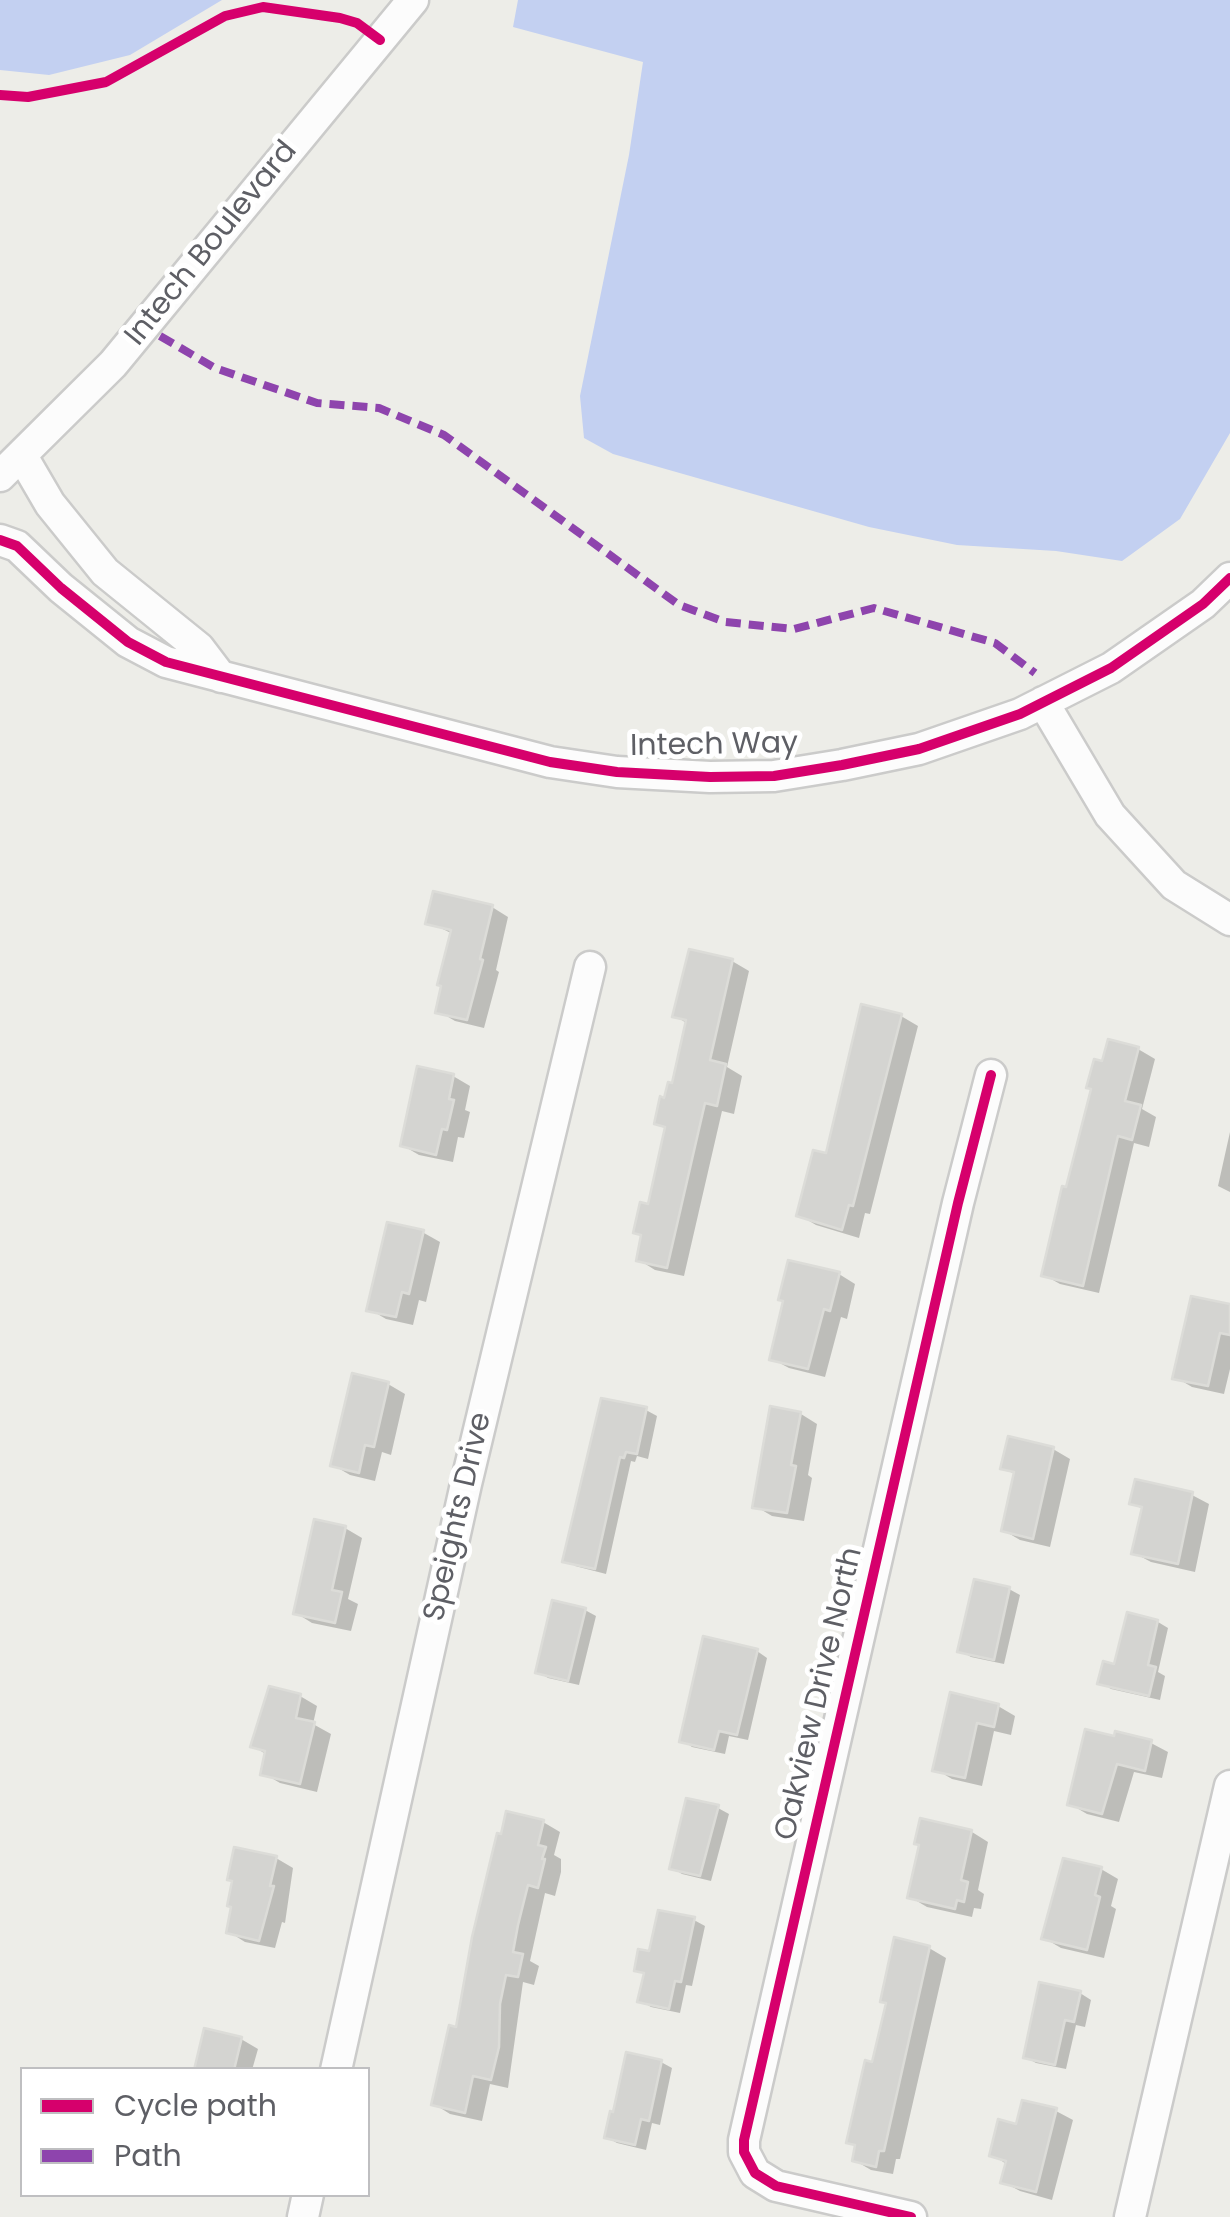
<!DOCTYPE html>
<html>
<head>
<meta charset="utf-8">
<style>
	body { margin:0 }
	#map { position:relative; width:1230px; height:2217px; overflow:hidden; background:#edede8; font-family:Poppins,sans-serif }
	canvas { display:block }
	.legend { position:absolute; left:20px; top:2067px; width:350px; height:130px; box-sizing:border-box; background:#fff; border:2px solid #bfbfc1; margin:0; padding:12px 18px; list-style:none; font-size:30px; color:#5e5f65 }
	.legend li { display:flex; align-items:center; gap:20px; height:50px }
	.legend b { width:50px; border:2px solid #bfbfc1 }
</style>
</head>
<body>
<div id="map">
<canvas width="1230" height="2217"></canvas>
<ul class="legend">
<li><b style="height:12px;background:#d6006c"></b>Cycle path</li>
<li><b style="height:12px;background:#8e44ad"></b>Path</li>
</ul>
</div>
<script>
const ctx = document.querySelector('canvas').getContext('2d');
ctx.lineJoin = 'round';
function fillPath(path, color) {
  ctx.fillStyle = color;
  ctx.fill(path, 'evenodd');
}
function toPath(rows) {
  const path = new Path2D();
  for (const r of rows) {
    path.moveTo(r[0], r[1]);
    for (let i = 2; i < r.length; i += 2) path.lineTo(r[i], r[i + 1]);
  }
  return path;
}
function strokePath(path, color, width, dash) {
  ctx.strokeStyle = color;
  ctx.lineWidth = width;
  ctx.lineCap = dash ? 'butt' : 'round';
  ctx.setLineDash(dash || []);
  ctx.stroke(path);
}
function label(font, color, halo, rows, align = 'center') {
  ctx.font = font + ' Poppins,sans-serif';
  ctx.lineWidth = 10;
  ctx.setLineDash([]);
  ctx.textBaseline = 'middle';
  ctx.strokeStyle = halo;
  ctx.fillStyle = color;
  for (const [text, x, y, turn = 0] of rows) {
    ctx.save();
    ctx.translate(x, y);
    ctx.rotate((+turn || 0) * Math.PI / 180);
    ctx.textAlign = isNaN(turn) ? turn : align;
    if (halo) ctx.strokeText(text, 0, 0);
    ctx.fillText(text, 0, 0);
    ctx.restore();
  }
}
const water = toPath([
	[0,0,222,0,130,55,49,75,0,70],
	[518,0,1230,0,1230,433,1180,519,1122,561,1056,551,957,545,869,527,613,454,584,438,580,396,629,155,643,62,513,27]
]);
const shadow = toPath([
	[492,907,508,917,496,970,499,972,484,1028,455,1021,438,1011,453,934,428,922],
	[732,961,749,971,727,1067,742,1076,734,1114,722,1111,684,1276,655,1270,639,1260,644,1237,636,1232,650,1207,667,1129,657,1123,674,1086,688,1024,675,1016],
	[901,1016,918,1026,870,1214,865,1213,859,1238,816,1225,799,1215],
	[1138,1049,1155,1059,1142,1109,1156,1117,1149,1147,1134,1143,1099,1293,1060,1284,1044,1275,1104,1064],
	[453,1076,470,1086,465,1110,470,1112,464,1138,458,1137,453,1162,419,1155,402,1145],
	[1230,1132,1230,1192,1218,1186],
	[388,1225,424,1233,440,1242,426,1302,419,1300,413,1325,386,1319,369,1309],
	[839,1274,855,1284,847,1319,841,1317,825,1377,789,1368,772,1359],
	[1230,1307,1230,1369,1224,1394,1192,1387,1175,1377],
	[388,1384,405,1394,391,1455,382,1452,375,1481,350,1475,333,1465],
	[603,1401,646,1410,657,1416,648,1459,637,1456,635,1462,631,1461,606,1574,575,1566,565,1560],
	[801,1414,817,1424,808,1475,812,1478,804,1521,772,1516,755,1506],
	[1053,1449,1070,1459,1050,1547,1020,1540,1003,1530,1016,1475,1003,1468],
	[1192,1495,1209,1504,1195,1572,1151,1562,1134,1553,1144,1510,1132,1503],
	[345,1528,362,1538,348,1599,358,1604,351,1631,312,1623,296,1613],
	[1009,1589,1020,1595,1004,1664,971,1657,960,1651],
	[585,1610,596,1616,579,1685,548,1678,538,1672],
	[1158,1622,1168,1628,1158,1672,1165,1676,1160,1700,1111,1689,1100,1682],
	[757,1651,767,1658,748,1740,729,1736,725,1754,692,1747,682,1740],
	[300,1696,317,1706,313,1724,331,1734,317,1792,280,1783,263,1773,267,1755,253,1746],
	[951,1696,998,1706,1015,1716,1011,1735,994,1731,982,1786,952,1779,935,1769],
	[1087,1732,1151,1743,1168,1752,1162,1778,1134,1772,1119,1822,1087,1814,1070,1804],
	[718,1808,729,1814,711,1881,682,1874,672,1868],
	[922,1821,972,1832,988,1842,978,1890,984,1894,981,1909,974,1908,972,1917,927,1907,910,1897,922,1845],
	[543,1822,560,1832,554,1855,561,1859,561,1872,555,1896,545,1893,530,1961,539,1966,534,1985,523,1982,508,2088,490,2084,482,2121,450,2114,434,2104,458,2030],
	[276,1858,293,1868,285,1923,282,1922,275,1948,245,1942,229,1932],
	[1101,1869,1118,1879,1111,1906,1116,1909,1104,1958,1061,1948,1044,1938],
	[694,1920,705,1926,692,1986,686,1985,680,2013,651,2007,640,2001,646,1975,637,1970],
	[929,1948,946,1958,900,2159,896,2159,893,2174,871,2170,854,2160,857,2147,849,2142,874,2065],
	[1080,1993,1091,2000,1085,2027,1076,2025,1066,2069,1036,2063,1025,2057],
	[241,2039,258,2049,252,2070,196,2070],
	[661,2062,672,2068,660,2125,652,2123,646,2150,617,2143,606,2137],
	[1056,2111,1073,2120,1052,2200,1020,2191,1003,2182,1008,2165,992,2155,1017,2127]
]);
const building = toPath([
	[433,891,493,905,480,959,483,960,467,1020,435,1013,441,986,437,985,451,930,425,924,433,891],
	[689,949,733,959,710,1060,726,1064,717,1106,705,1103,667,1268,636,1261,641,1235,633,1233,640,1202,648,1204,665,1127,654,1124,660,1096,664,1098,668,1082,672,1083,686,1020,672,1017,689,949],
	[861,1004,902,1014,853,1206,849,1205,842,1230,796,1216,813,1150,826,1153,861,1004],
	[1108,1039,1139,1047,1125,1101,1141,1105,1132,1140,1118,1136,1083,1286,1041,1276,1062,1186,1066,1187,1091,1089,1086,1088,1094,1059,1102,1061,1108,1039],
	[417,1066,454,1074,449,1099,454,1100,447,1130,442,1129,436,1155,400,1146,417,1066],
	[387,1222,424,1230,409,1294,402,1292,396,1317,366,1311,387,1222],
	[788,1260,840,1272,830,1311,824,1309,808,1369,769,1360,783,1301,778,1300,788,1260],
	[1191,1296,1230,1304,1230,1335,1220,1333,1208,1386,1172,1379,1191,1296],
	[352,1373,389,1382,374,1447,365,1445,359,1473,330,1466,352,1373],
	[601,1398,647,1407,637,1454,626,1452,624,1458,620,1457,595,1569,562,1562,601,1398],
	[770,1406,801,1412,791,1465,796,1466,787,1513,752,1508,770,1406],
	[1008,1436,1054,1447,1033,1539,1001,1531,1014,1472,1000,1469,1008,1436],
	[1135,1479,1193,1492,1178,1564,1131,1554,1142,1507,1129,1504,1135,1479],
	[314,1519,346,1526,332,1590,342,1592,335,1623,293,1614,314,1519],
	[974,1579,1010,1587,994,1660,957,1652,974,1579],
	[552,1600,586,1608,568,1681,535,1673,552,1600],
	[1127,1612,1158,1620,1148,1665,1156,1667,1149,1696,1097,1684,1103,1661,1114,1664,1127,1612],
	[703,1636,758,1649,737,1735,719,1731,714,1750,679,1742,703,1636],
	[269,1686,301,1694,296,1718,315,1722,300,1784,260,1775,265,1751,250,1747,269,1686],
	[950,1692,999,1704,994,1727,977,1723,965,1778,932,1771,950,1692],
	[1085,1729,1114,1736,1115,1731,1152,1740,1145,1771,1117,1764,1102,1814,1067,1805,1085,1729],
	[686,1798,719,1805,700,1876,669,1869,686,1798],
	[506,1811,544,1820,538,1845,546,1847,542,1859,545,1859,538,1888,528,1885,518,1925,513,1952,523,1954,518,1977,506,1975,500,2004,499,2047,491,2080,473,2076,465,2113,431,2105,449,2025,456,2027,472,1937,497,1833,501,1834,506,1811],
	[920,1818,972,1830,961,1880,968,1882,964,1902,957,1900,955,1909,907,1898,919,1845,914,1844,920,1818],
	[234,1847,277,1856,270,1886,274,1886,259,1941,226,1933,231,1907,227,1906,232,1881,227,1880,234,1847],
	[1063,1858,1102,1867,1095,1895,1100,1897,1087,1950,1041,1939,1063,1858],
	[658,1910,695,1917,681,1982,675,1981,669,2009,637,2002,644,1973,634,1971,638,1949,649,1951,658,1910],
	[894,1937,930,1946,884,2151,879,2151,876,2167,852,2161,855,2145,846,2143,865,2060,872,2062,886,2003,880,2002,894,1937],
	[1039,1982,1081,1991,1074,2022,1065,2020,1055,2065,1023,2058,1039,1982],
	[204,2028,242,2037,234,2070,194,2070,204,2028],
	[626,2052,662,2060,649,2121,641,2119,635,2145,604,2138,610,2111,613,2112,626,2052],
	[1022,2100,1057,2108,1036,2192,1000,2183,1006,2161,989,2156,998,2119,1016,2124,1022,2100]
]);
const minor = toPath([
	[22,456,50,504,105,572,199,648,221,677],
	[0,476,113,364,413,0],
	[0,540,17,546,61,588,128,642,166,662,550,762,617,772,710,777,774,776,842,765,919,749,1020,714,1111,668,1203,604,1230,578],
	[1043,702,1110,815,1174,885,1230,920],
	[336,2070,466,1484,590,967],
	[303,2217,308,2194],
	[911,2217,776,2186,755,2173,744,2152,744,2140,958,1203,991,1075],
	[1130,2217,1230,1786]
]);
const quiet = toPath([
	[160,336,215,368,317,403,379,408,444,435,679,605,725,622,794,629,874,608,995,643,1035,673]
]);
const cycleway = toPath([
	[0,95,28,97,106,82,225,16,263,7,340,18,357,23,380,40],
	[0,540,17,546,61,588,128,642,166,662,550,762,617,772,710,777,774,776,842,765,919,749,1020,714,1111,668,1203,604,1230,578],
	[911,2217,776,2186,755,2173,744,2152,744,2140,958,1203,991,1075]
]);
const streetNames = [
	["Intech Boulevard",212,244,-51],
	["Intech Way",714,746,-1],
	["Speights Drive",459,1517,-77],
	["Oakview Drive North",820,1694,-77]
];
fillPath(water, '#c3d0f1');
fillPath(shadow, '#0003');
fillPath(building, '#d4d4d1');
strokePath(building, '#dcdcd8', 2.5);
strokePath(minor, '#cbcbca', 35);
strokePath(minor, '#fcfcfc', 30);
strokePath(quiet, '#8e44ad', 8, [15, 8]);
strokePath(cycleway, '#d6006c', 10);
label('30px', '#5e5f65', '#fff', streetNames);
</script>
</body>
</html>
